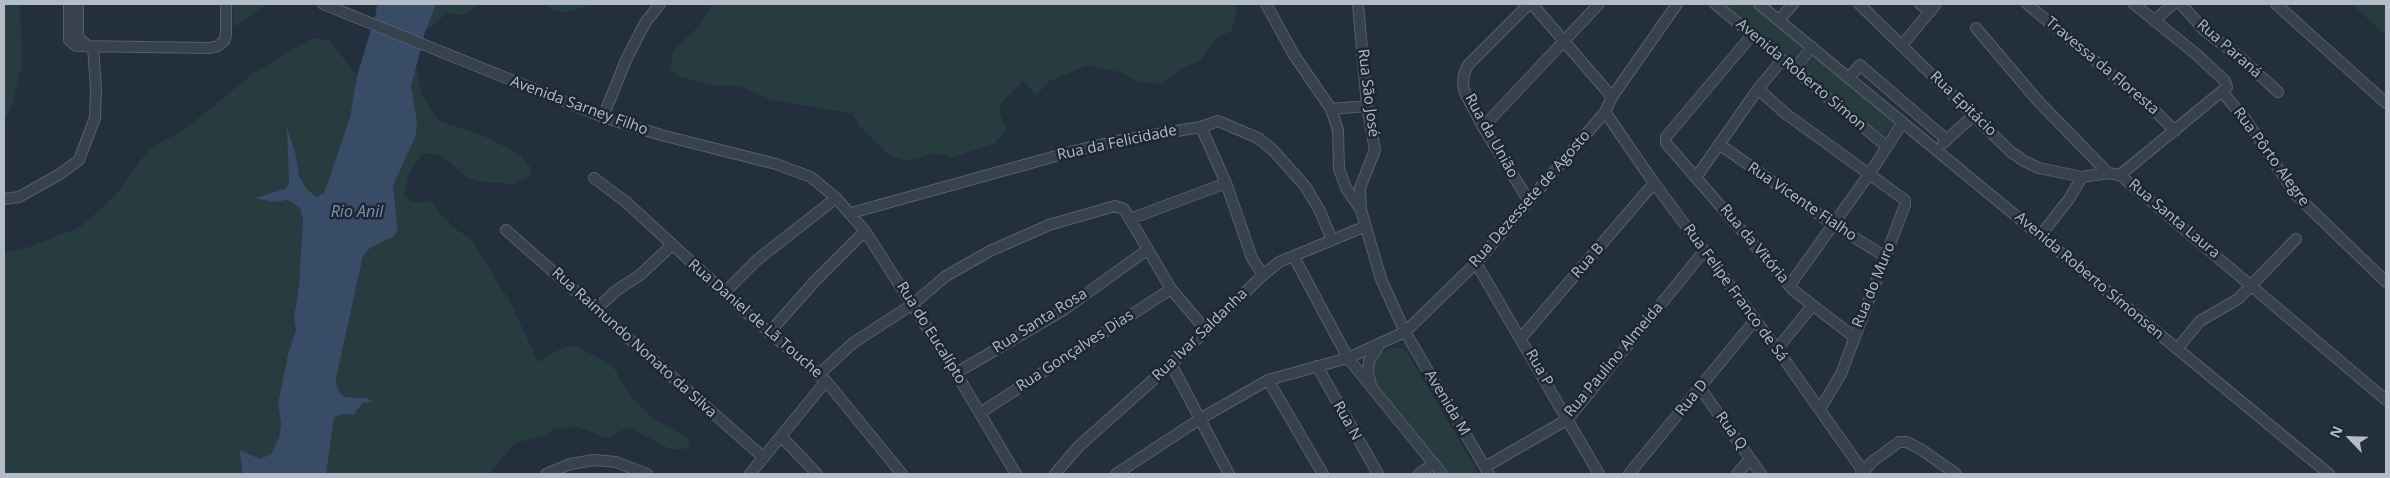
<!DOCTYPE html>
<html>
<head>
<meta charset="utf-8">
<style>
	body { margin:0 }
	#map { position:relative; width:2390px; height:478px; overflow:hidden; background:#242f3e; font-family:"Open Sans",sans-serif }
	canvas { display:block }
	.frame { position:absolute; inset:0; border:5px solid #b4bcc9; pointer-events:none }
	.north { position:absolute; left:2325px; top:413px; width:50px; height:50px; -webkit-text-stroke:4px #1d2633; paint-order:stroke; rotate:294deg; font-size:14px; font-weight:700; line-height:20px; text-align:center; color:#b4bcc9 }
	.north::after { content:''; display:block; margin:auto; width:18px; height:22px; background:#b4bcc9; clip-path:polygon(50% 0,100% 100%,50% 72%,0 100%) }
</style>
</head>
<body>
<div id="map">
<canvas width="2390" height="478"></canvas>
<div class="frame"></div>
<div class="north">N</div>
</div>
<script>
const ctx = document.querySelector('canvas').getContext('2d');
ctx.lineJoin = 'round';
function fillPath(path, color) {
  ctx.fillStyle = color;
  ctx.fill(path, 'evenodd');
}
function toPath(rows) {
  const path = new Path2D();
  for (const r of rows) {
    path.moveTo(r[0], r[1]);
    for (let i = 2; i < r.length; i += 2) path.lineTo(r[i], r[i + 1]);
  }
  return path;
}
function strokePath(path, color, width, dash) {
  ctx.strokeStyle = color;
  ctx.lineWidth = width;
  ctx.lineCap = dash ? 'butt' : 'round';
  ctx.setLineDash(dash || []);
  ctx.stroke(path);
}
function label(font, color, halo, rows, align = 'center') {
  ctx.font = font + ' "Open Sans",sans-serif';
  ctx.lineWidth = 5;
  ctx.setLineDash([]);
  ctx.textBaseline = 'middle';
  ctx.strokeStyle = halo;
  ctx.fillStyle = color;
  for (const [text, x, y, turn = 0] of rows) {
    ctx.save();
    ctx.translate(x, y);
    ctx.rotate((+turn || 0) * Math.PI / 180);
    ctx.textAlign = isNaN(turn) ? turn : align;
    if (halo) ctx.strokeText(text, 0, 0);
    ctx.fillText(text, 0, 0);
    ctx.restore();
  }
}
const green = toPath([
	[4,4,20,4,22,64,13,102,4,123],
	[233,4,267,4,233,27],
	[436,4,478,4,474,9,461,15,447,13,425,32],
	[543,4,595,4,567,12,555,11],
	[712,4,1233,4,1237,10,1231,31,1215,39,1200,61,1180,69,1162,84,1139,82,1123,73,1088,65,1049,81,1036,96,1024,81,1001,103,1000,115,1007,129,995,143,952,158,936,153,907,161,890,155,861,128,853,114,769,99,740,86,713,85,681,77,670,70,673,51,701,24],
	[1723,4,1751,4,1803,46,1791,61],
	[2352,4,2386,4,2386,36],
	[312,38,329,40,357,76,350,117,324,193,316,197,306,188,299,176,296,156,288,130,289,184,285,189,257,198,273,202,288,200,300,208,303,220,299,286,294,317,296,330,288,354,278,404,281,424,279,438,271,454,260,459,239,451,243,474,4,474,4,253,29,247,80,227,115,196,149,149,185,129,254,73],
	[1814,55,1895,122,1884,137,1802,69],
	[416,67,422,96,438,120,483,136,519,154,532,169,531,175,515,184,482,182,467,177,442,156,428,153,420,156,409,174,404,193,411,201,423,203,431,201,439,213,449,221,450,226,470,238,489,267,498,285,508,297,538,362,564,347,576,346,612,365,630,395,652,418,688,438,690,445,685,449,670,449,631,428,620,431,611,438,606,438,578,427,556,428,543,436,515,443,489,474,326,474,334,417,342,414,348,416,358,411,363,402,372,402,357,397,345,397,340,393,336,384,337,374,363,256,370,248,393,237,398,231,393,186,417,121,411,87],
	[1392,347,1401,348,1408,354,1479,474,1446,474,1375,381,1371,364,1377,354]
]);
const water = toPath([
	[377,4,436,4,425,32,411,87,417,121,416,135,393,186,398,231,393,237,370,248,363,256,337,374,336,384,340,393,345,397,366,398,373,402,363,402,354,415,342,414,334,417,326,474,243,474,239,450,260,459,271,454,279,438,281,424,278,404,288,354,296,330,294,317,299,286,303,220,300,208,288,200,273,202,255,198,285,189,289,184,287,127,296,156,299,176,306,188,316,197,324,193,350,117,357,76,376,13]
]);
const minor = toPath([
	[69,4,69,40,76,46,210,48,218,46,224,41,226,35,226,4],
	[78,4,78,37,89,47],
	[323,4,603,117,661,135,776,164,811,177,836,198,865,231,956,373,1016,474],
	[1266,4,1294,55,1331,109,1338,130,1339,169,1346,188,1361,210,1381,279,1405,332,1489,474],
	[1358,4,1367,106,1375,150,1360,188,1361,210],
	[1529,4,1468,65,1464,74,1463,84,1465,93,1483,127,1529,201],
	[1532,4,1612,97],
	[1715,4,1886,146],
	[1759,4,2329,474],
	[1859,4,2011,152,2024,161,2039,168,2082,177,2108,173,2120,175,2386,400],
	[1920,4,1930,12],
	[2027,4,2153,109,2175,131],
	[2181,4,2205,31,2242,59,2278,92],
	[2276,4,2386,103],
	[1779,20,1793,4],
	[2154,21,2173,4],
	[1976,28,2038,101,2108,173],
	[1752,35,1666,137,1666,143,1793,290,1854,337],
	[1903,44,1936,4],
	[1794,69,1812,47],
	[1849,78,1860,65,1947,140],
	[1758,89,1786,114,1905,200,1905,205,1841,374,1820,409],
	[2222,92,2246,120,2296,195,2386,282],
	[1331,109,1367,106],
	[1605,112,1654,183,1777,349,1865,474],
	[603,117,626,60,645,23,660,4],
	[1201,127,1226,183,1252,258,1263,275],
	[1483,127,1599,4],
	[1943,143,1974,115],
	[1719,144,1834,225,1886,257],
	[2120,175,2227,87,2225,81,2196,54,2134,4],
	[1697,176,1758,89,1782,60],
	[594,178,626,202,748,314,826,381,902,474],
	[4,199,19,197,60,174,79,160,95,118,96,88,93,47],
	[851,213,1074,151,1121,140,1201,127,1218,121,1258,138,1273,150,1305,186,1320,211,1332,240],
	[1130,219,1226,183],
	[506,230,763,457],
	[2040,236,2069,199,2082,177],
	[1294,257,1348,358,1442,474],
	[1476,263,1599,474],
	[1790,285,1870,173,1903,122],
	[724,293,757,260,836,198],
	[596,309,617,290,640,275,672,245],
	[769,333,815,281,865,231],
	[1521,338,1654,183],
	[1777,349,1812,306],
	[2177,349,2200,321,2238,299,2296,239],
	[1171,364,1229,474],
	[1317,366,1378,474],
	[956,373,1065,309,1147,250],
	[818,375,853,343,913,304,946,276,990,251,1049,225,1115,206,1124,209,1171,289,1206,330],
	[1268,380,1323,474],
	[1371,385,1368,373,1369,361,1379,345],
	[1700,388,1761,474],
	[980,413,1171,289],
	[781,436,817,474],
	[1485,467,1568,419,1704,251],
	[546,474,570,464,594,460,616,462,647,474],
	[750,474,826,381],
	[1055,474,1079,446,1171,364,1263,275,1279,262,1366,226],
	[1116,474,1200,419,1268,380,1348,358,1405,332,1476,263,1605,112,1612,97,1677,4],
	[1419,474,1434,463],
	[1629,474,1755,320],
	[1737,474,1750,459],
	[1861,474,1873,461,1899,442,1907,442,1922,450,1956,474]
]);
const streetNames = [
	["Rua Paraná",2229,49,41],
	["Travessa da Floresta",2102,66,40],
	["Avenida Roberto Simon",1801,75,40],
	["Rua São José",1368,93,83],
	["Rua Epitácio",1963,104,44],
	["Avenida Sarney Filho",579,106,20],
	["Rua da União",1491,136,61],
	["Rua da Felicidade",1117,143,-12],
	["Rua Pôrto Alegre",2271,157,54],
	["Rua Dezessete de Agosto",1530,199,-49],
	["Rua Vicente Fialho",1802,202,34],
	["Rua Santa Laura",2174,219,40],
	["Rua da Vitória",1754,244,50],
	["Rua B",1588,261,-49],
	["Avenida Roberto Símonsen",2089,276,40],
	["Rua do Muro",1874,285,-68],
	["Rua Felipe Franco de Sá",1735,293,54],
	["Rua Daniel de Lã Touche",755,319,41],
	["Rua Santa Rosa",1040,321,-32],
	["Rua do Eucalípto",931,333,58],
	["Rua Ivar Saldanha",1200,335,-44],
	["Rua Raimundo Nonato da Silva",634,343,42],
	["Rua Gonçalves Dias",1075,351,-33],
	["Rua Paulino Almeida",1614,360,-50],
	["Rua P",1539,368,60],
	["Rua D",1692,398,-51],
	["Avenida M",1447,403,59],
	["Rua N",1347,421,61],
	["Rua Q",1731,431,55]
];
const waterNames = [
	["Rio Anil",357,212]
];
fillPath(green, '#263c3f');
fillPath(water, '#394c67');
strokePath(minor, '#565f6c', 12);
strokePath(minor, '#38414e', 10);
label('15px', '#b4bcc9', '#1d2633', streetNames);
label('italic 16px', '#7c92b1', '#1d2633', waterNames);
</script>
</body>
</html>
